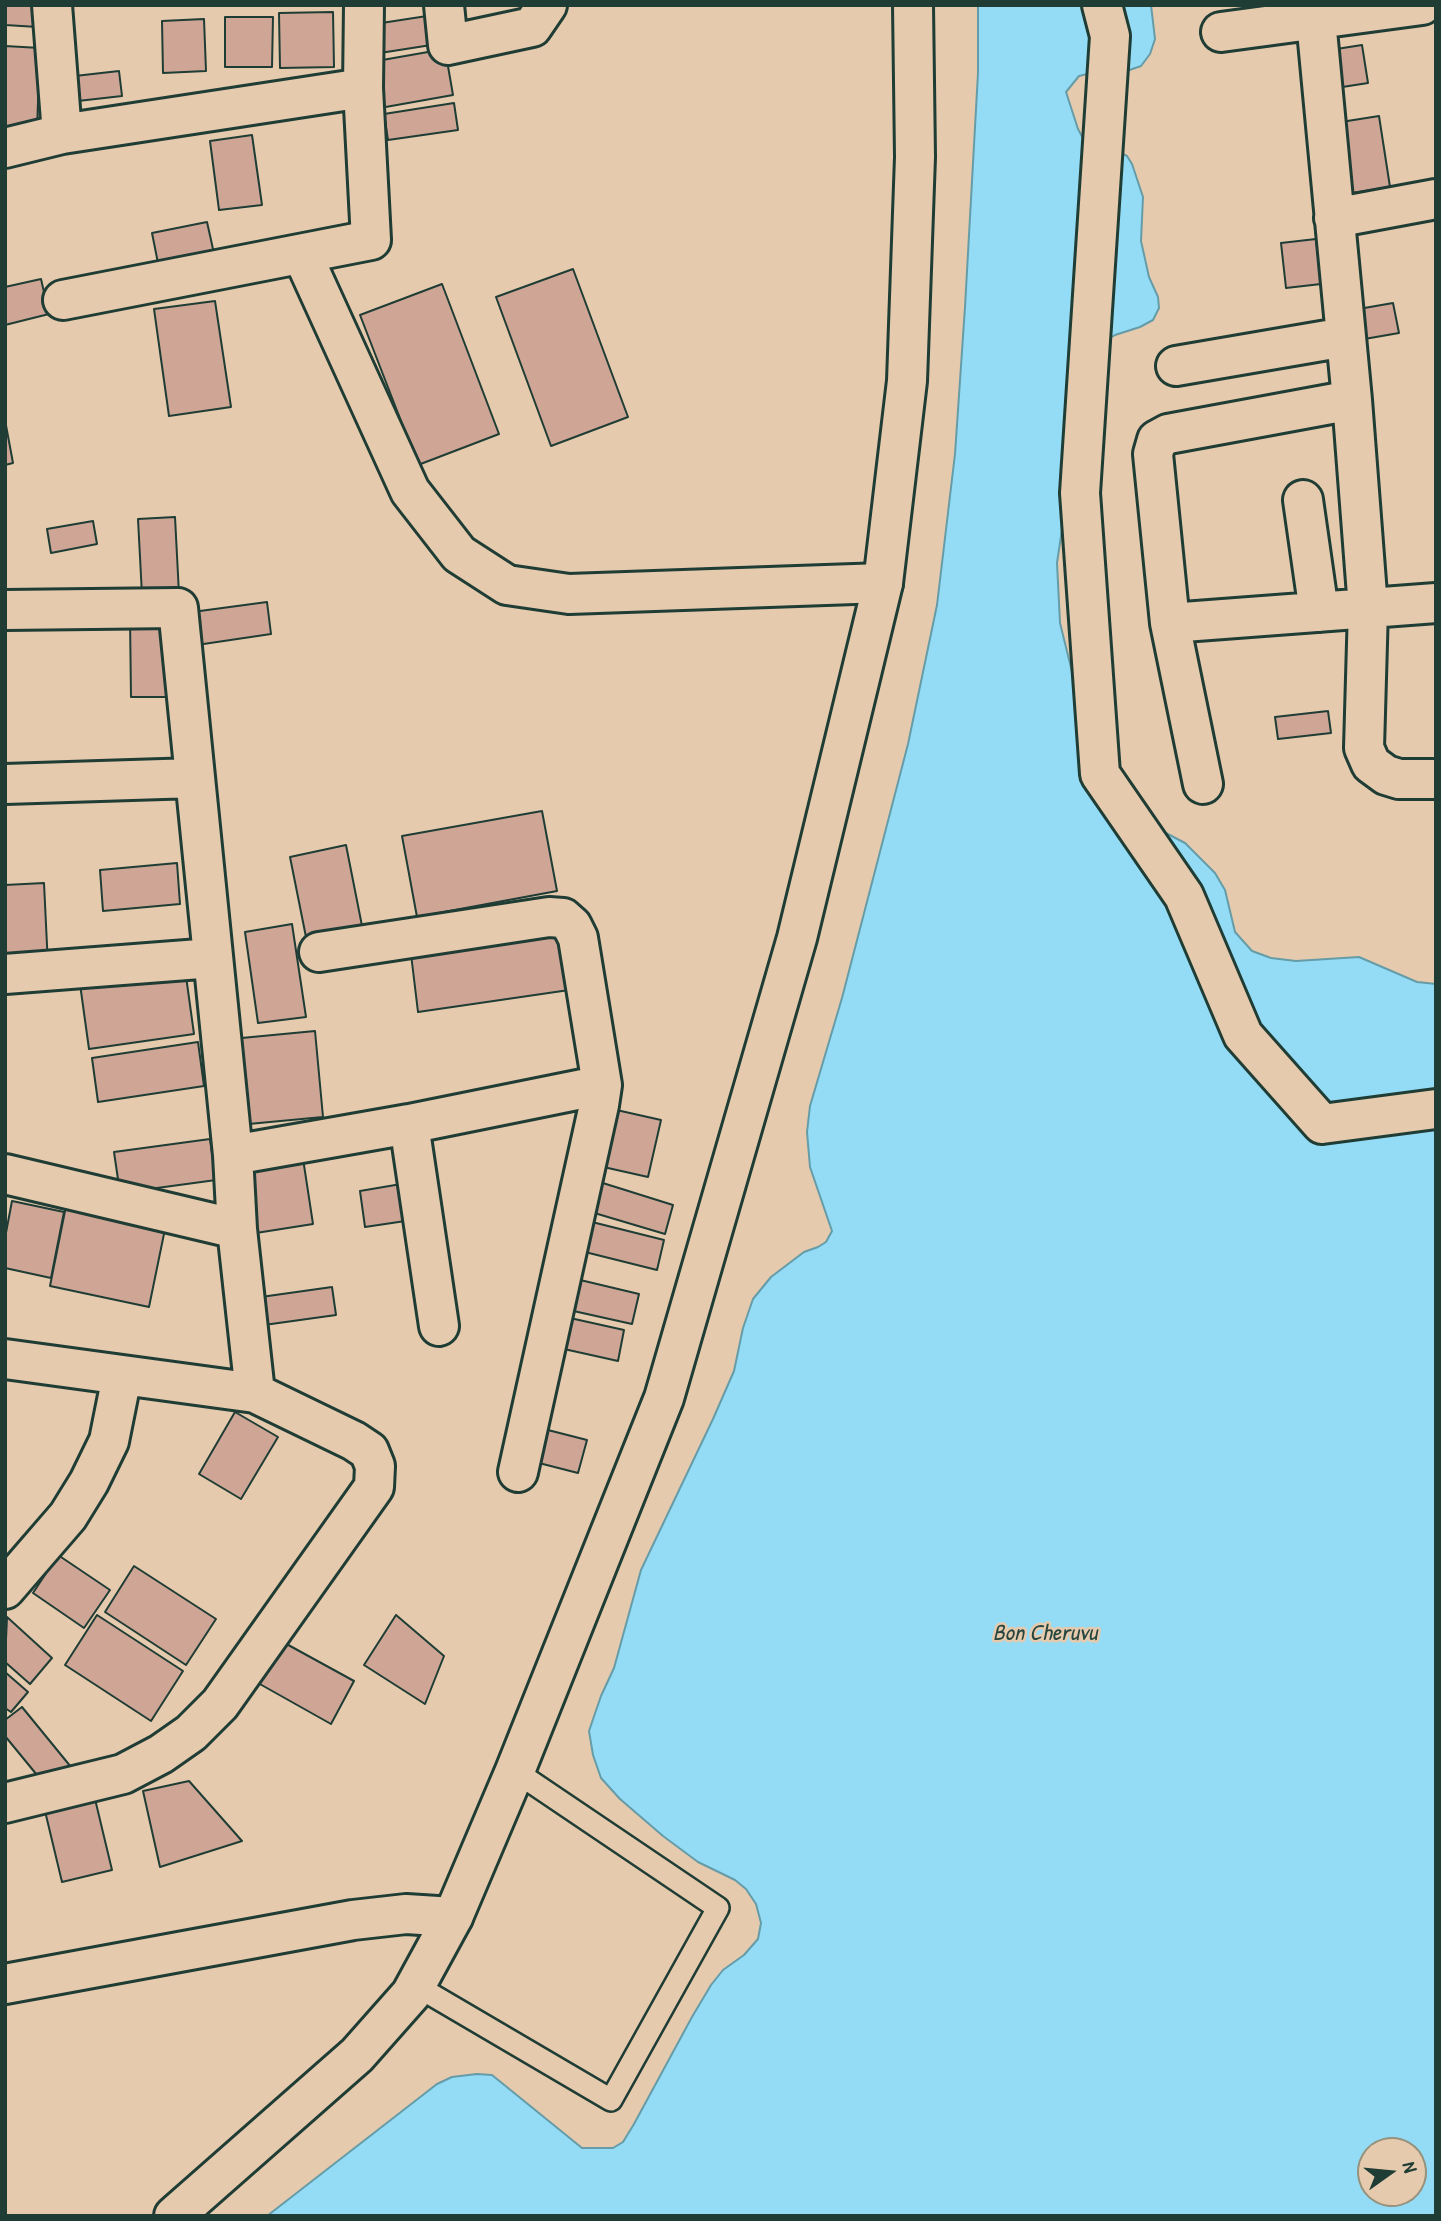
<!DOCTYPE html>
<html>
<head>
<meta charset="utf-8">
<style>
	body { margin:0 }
	#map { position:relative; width:1441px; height:2221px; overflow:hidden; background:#e5caad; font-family:"Patrick Hand",sans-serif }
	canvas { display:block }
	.frame { position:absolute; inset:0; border:7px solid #1f3d34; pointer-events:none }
	.north { position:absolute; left:1357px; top:2137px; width:70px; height:70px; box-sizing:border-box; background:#e5caad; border:2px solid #96927d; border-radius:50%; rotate:75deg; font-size:19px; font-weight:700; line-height:28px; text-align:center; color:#1f3d34 }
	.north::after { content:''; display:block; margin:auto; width:24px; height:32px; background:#1f3d34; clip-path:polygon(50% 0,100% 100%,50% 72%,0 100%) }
</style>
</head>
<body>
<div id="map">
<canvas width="1441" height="2221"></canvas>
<div class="frame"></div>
<div class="north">N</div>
</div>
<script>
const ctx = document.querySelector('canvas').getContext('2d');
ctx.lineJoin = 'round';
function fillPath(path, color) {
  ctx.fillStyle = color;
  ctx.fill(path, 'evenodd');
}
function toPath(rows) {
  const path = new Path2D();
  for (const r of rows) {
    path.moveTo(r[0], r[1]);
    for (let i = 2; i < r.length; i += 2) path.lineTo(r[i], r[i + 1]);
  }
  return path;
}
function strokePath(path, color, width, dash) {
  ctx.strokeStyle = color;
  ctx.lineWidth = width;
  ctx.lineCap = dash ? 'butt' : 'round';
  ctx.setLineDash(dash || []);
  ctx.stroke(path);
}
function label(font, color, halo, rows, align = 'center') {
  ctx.font = font + ' "Patrick Hand",sans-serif';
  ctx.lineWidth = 5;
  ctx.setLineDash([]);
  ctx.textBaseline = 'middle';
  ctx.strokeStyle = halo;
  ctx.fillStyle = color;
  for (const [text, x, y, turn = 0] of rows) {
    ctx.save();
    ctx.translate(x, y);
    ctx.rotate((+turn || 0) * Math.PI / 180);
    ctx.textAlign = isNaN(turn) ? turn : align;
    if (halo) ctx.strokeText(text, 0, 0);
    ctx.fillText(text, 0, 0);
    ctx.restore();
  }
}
const water = toPath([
	[978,5,1151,5,1155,39,1150,54,1141,66,1118,74,1096,72,1079,76,1066,92,1078,129,1085,142,1113,149,1127,156,1132,164,1143,197,1141,241,1149,277,1158,297,1159,308,1153,320,1140,327,1115,335,1100,344,1072,462,1057,563,1060,623,1078,696,1120,809,1185,843,1215,873,1225,890,1235,932,1252,951,1271,958,1296,961,1359,957,1417,982,1436,984,1436,2216,267,2216,437,2084,452,2077,477,2074,492,2075,582,2148,613,2148,623,2142,634,2124,692,2017,711,1985,723,1970,744,1955,758,1939,761,1923,756,1904,746,1889,735,1880,698,1862,663,1836,620,1799,601,1778,593,1755,589,1731,601,1696,614,1668,641,1570,713,1419,734,1371,743,1328,753,1299,771,1277,804,1252,818,1247,826,1242,832,1231,810,1167,807,1132,810,1106,842,998,908,744,937,605,955,454,965,307,978,73,978,5],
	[1371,2151,1413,2151,1413,2193,1371,2193,1371,2151]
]);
const building = toPath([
	[5,5,39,5,38,27,5,25,5,5],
	[333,12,334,67,280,68,279,13,333,12],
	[440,14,444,43,380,53,375,24,440,14],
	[225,17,273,17,272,67,225,67,225,17],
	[204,19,206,71,163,73,162,21,204,19],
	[1362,45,1368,83,1336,88,1330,50,1362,45],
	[5,46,40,48,37,129,5,128,5,46],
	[445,49,453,95,380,108,371,62,445,49],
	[119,71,122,96,69,102,66,77,119,71],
	[454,103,458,130,388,140,384,114,454,103],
	[1379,116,1390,187,1352,193,1341,122,1379,116],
	[252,135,262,205,219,210,210,141,252,135],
	[207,222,217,267,161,278,152,233,207,222],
	[1316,239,1321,284,1286,288,1281,243,1316,239],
	[573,269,628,417,551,446,496,297,573,269],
	[41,279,49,314,5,325,5,287,41,279],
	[442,284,499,434,418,465,360,315,442,284],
	[215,301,231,407,169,416,154,309,215,301],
	[1393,303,1399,333,1353,341,1347,311,1393,303],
	[5,420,13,463,5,465,5,420],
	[175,517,179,594,142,595,138,519,175,517],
	[93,521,97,544,51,553,47,529,93,521],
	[267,602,271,634,190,646,185,613,267,602],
	[175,617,176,697,131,697,130,618,175,617],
	[1328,711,1331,733,1278,739,1275,717,1328,711],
	[542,811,557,891,417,917,402,836,542,811],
	[346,845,364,936,308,947,290,857,346,845],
	[177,863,180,904,103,911,100,870,177,863],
	[44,883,48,966,5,968,5,885,44,883],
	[292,924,306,1017,258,1023,245,932,292,924],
	[568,932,576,989,418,1012,411,954,568,932],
	[185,969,194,1034,89,1049,80,984,185,969],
	[315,1031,323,1117,238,1125,231,1039,315,1031],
	[198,1042,204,1086,98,1102,92,1058,198,1042],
	[612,1109,661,1120,648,1177,599,1166,612,1109],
	[210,1139,216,1180,120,1193,114,1152,210,1139],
	[302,1152,313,1224,256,1233,244,1160,302,1152],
	[590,1179,673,1205,665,1234,581,1209,590,1179],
	[407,1183,412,1220,365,1227,360,1191,407,1183],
	[12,1201,64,1212,51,1278,5,1268,5,1238,12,1201],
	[66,1206,166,1224,149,1307,50,1286,66,1206],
	[584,1220,664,1240,657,1270,577,1250,584,1220],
	[576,1279,639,1294,632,1324,569,1310,576,1279],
	[332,1287,336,1315,264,1325,261,1297,332,1287],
	[561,1316,624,1330,618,1361,555,1347,561,1316],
	[235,1412,278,1437,241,1499,199,1474,235,1412],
	[544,1429,587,1440,578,1473,535,1462,544,1429],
	[58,1555,110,1590,84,1628,33,1593,58,1555],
	[134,1566,216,1619,186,1665,105,1612,134,1566],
	[97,1615,183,1671,151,1721,65,1665,97,1615],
	[396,1615,444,1656,425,1704,364,1665,396,1615],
	[7,1617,52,1658,30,1684,5,1662,7,1617],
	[281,1641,354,1681,331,1724,258,1683,281,1641],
	[5,1672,28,1692,11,1712,5,1708,5,1672],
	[22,1707,71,1767,46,1786,5,1736,5,1720,22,1707],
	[189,1781,242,1841,160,1867,143,1791,189,1781],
	[95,1799,112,1870,62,1882,45,1811,95,1799]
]);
const service = toPath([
	[415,1985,611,2100,718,1908,515,1771]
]);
const minor = toPath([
	[52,5,62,134],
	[444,5,448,45,532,27,547,5],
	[1102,5,1110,36,1080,493,1100,774,1184,896,1243,1035,1322,1124,1436,1109],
	[1316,20,1352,400,1368,608,1364,748,1371,764,1386,775,1399,779,1436,779],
	[1221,32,1422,5],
	[5,148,62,134,363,88],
	[1334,218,1436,199],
	[302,254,410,491,459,554,507,585,569,594,883,583],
	[63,300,371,240,363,88,364,5],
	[1176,366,1345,337],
	[1352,400,1168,434,1157,440,1153,454,1170,623,1436,603],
	[1303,500,1319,612],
	[5,610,178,608,233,1155,237,1229,255,1393,354,1441,369,1451,375,1466,374,1487,220,1704,191,1733,161,1754,123,1774,5,1803],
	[1170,623,1203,784],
	[5,784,195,778],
	[319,952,549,917,563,918,572,926,578,938,602,1085,599,1105,518,1472],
	[5,974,213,958],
	[409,1124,439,1326],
	[233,1155,409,1124,602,1085],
	[5,1174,237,1229],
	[5,1359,255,1393],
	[5,1589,68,1516,89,1482,109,1441,122,1376],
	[5,1984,353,1920,406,1914,453,1917]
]);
const tertiary = toPath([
	[174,2216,357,2055,411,1994,453,1917,515,1771,664,1398,797,938,883,583,907,381,915,157,913,5]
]);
const waterNames = [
	["Bon Cheruvu",1045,1634]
];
fillPath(water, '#94dcf5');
strokePath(water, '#659ca8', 2);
fillPath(building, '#cfa696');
strokePath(building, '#1f3d34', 2);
strokePath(service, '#1f3d34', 26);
strokePath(minor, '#1f3d34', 44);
strokePath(tertiary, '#1f3d34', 44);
strokePath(service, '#e5caad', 21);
strokePath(minor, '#e5caad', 38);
strokePath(tertiary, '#e5caad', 38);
label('italic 23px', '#25453e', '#e5caad', waterNames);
</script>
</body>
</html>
